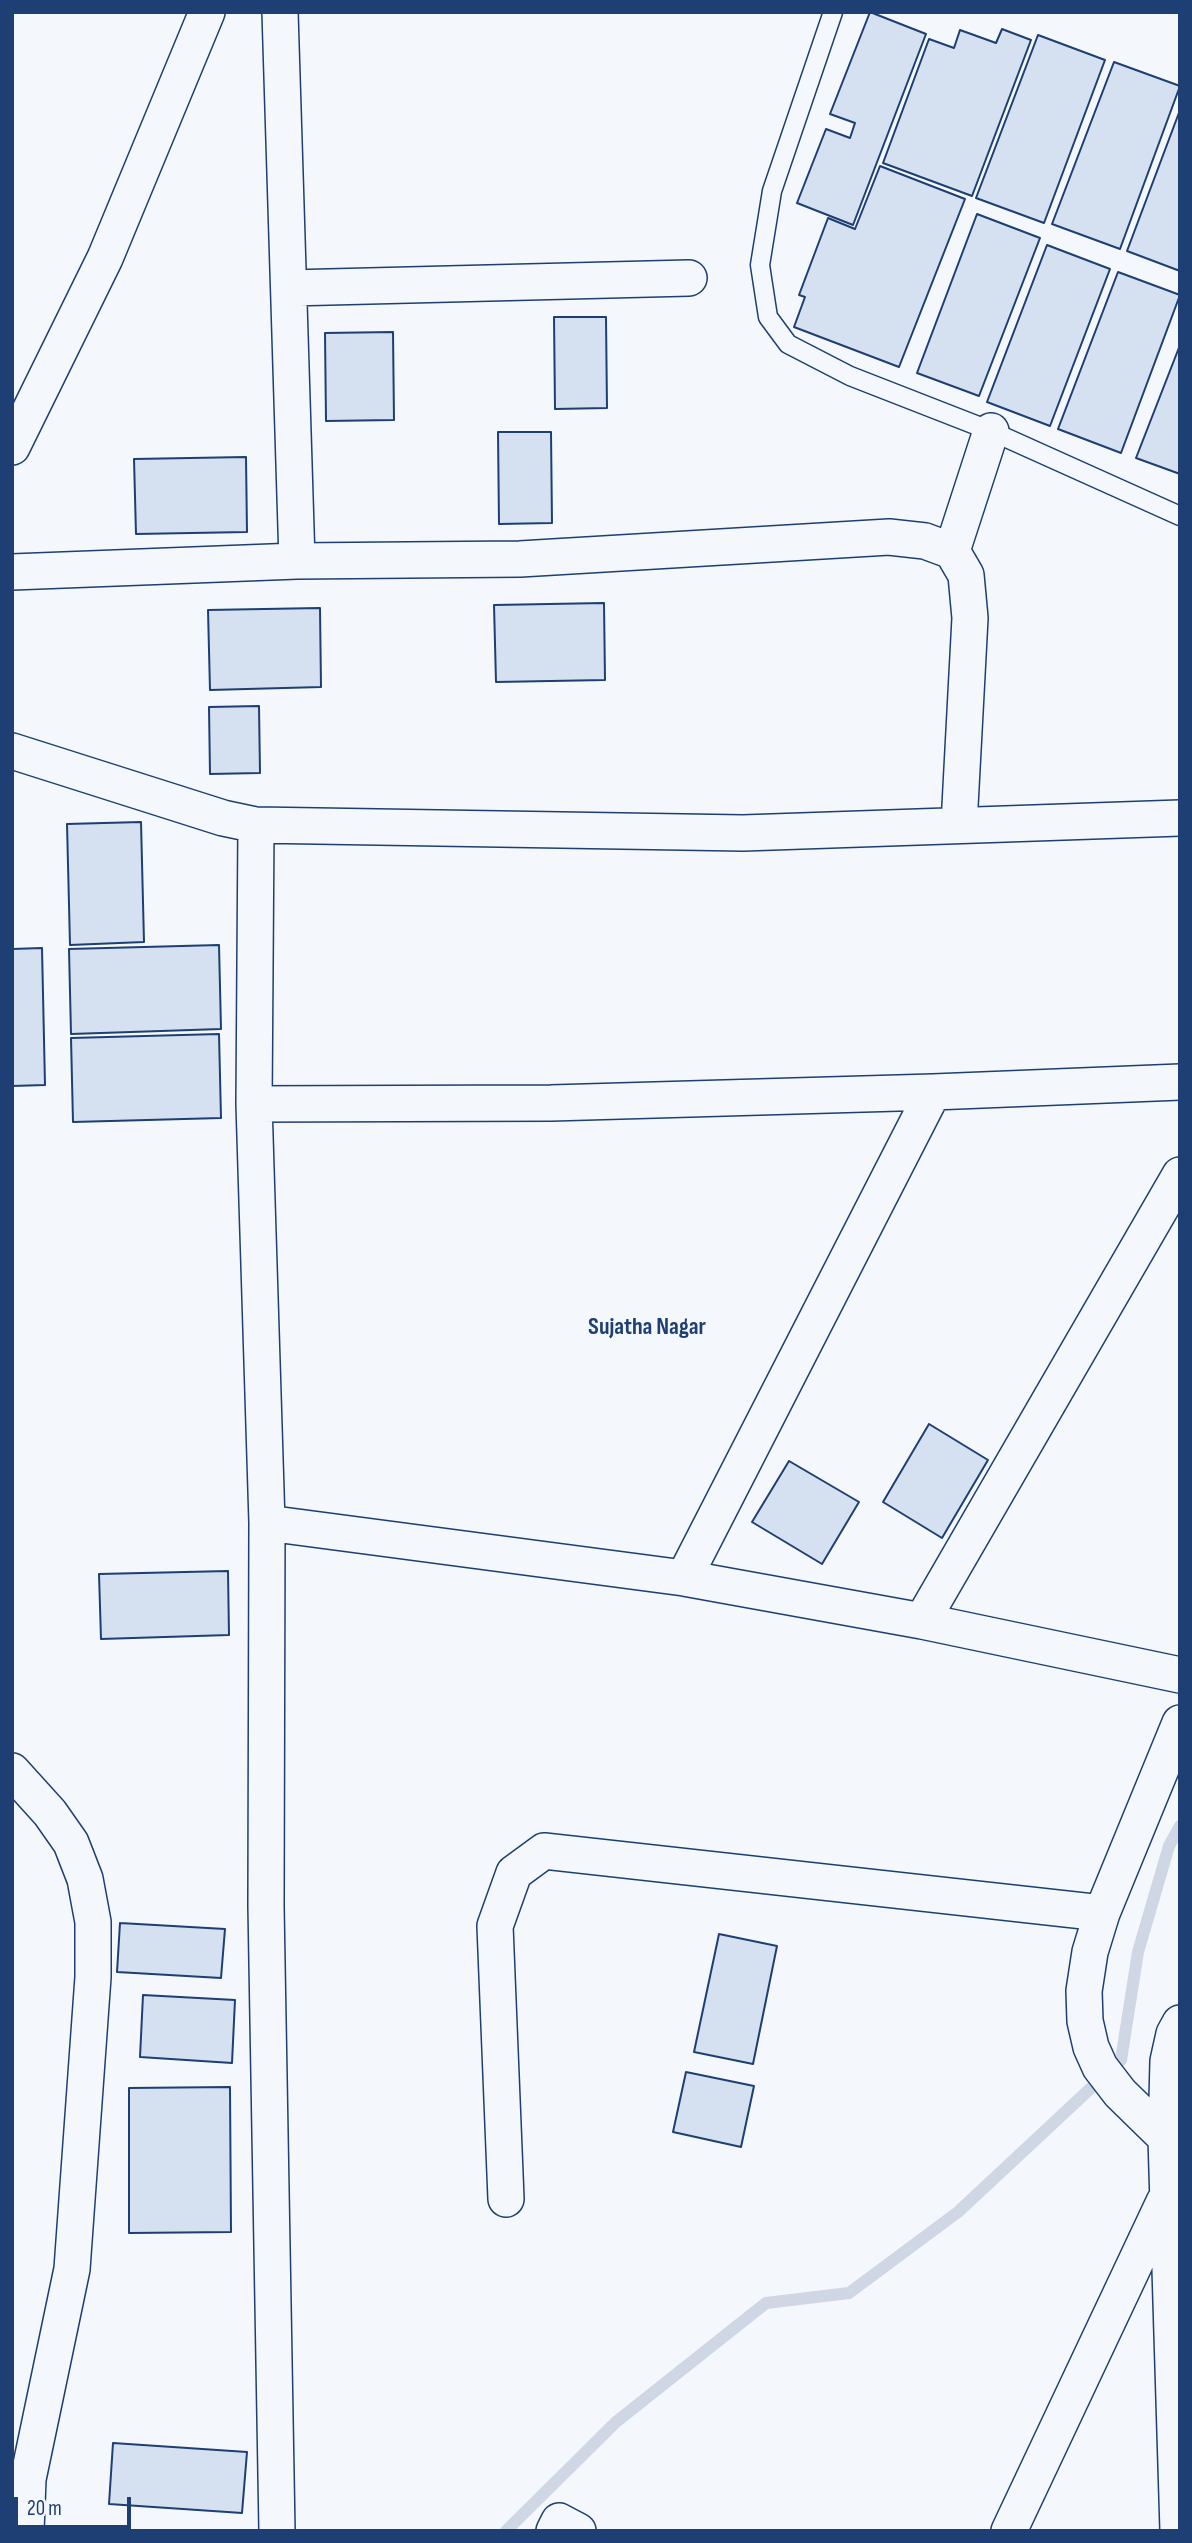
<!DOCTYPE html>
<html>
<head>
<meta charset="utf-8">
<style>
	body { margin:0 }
	#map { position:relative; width:1192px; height:2543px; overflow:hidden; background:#f4f7fb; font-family:"Sofia Sans Condensed",sans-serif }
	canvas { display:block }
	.frame { position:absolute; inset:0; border:14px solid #1d3f73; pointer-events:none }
	.scale { position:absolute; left:14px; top:2497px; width:117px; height:32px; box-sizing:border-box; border:4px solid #1d3f73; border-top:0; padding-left:9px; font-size:21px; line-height:24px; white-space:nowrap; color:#1d3f73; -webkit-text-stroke:5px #f4f7fb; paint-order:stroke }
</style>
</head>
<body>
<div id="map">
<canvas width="1192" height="2543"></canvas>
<div class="frame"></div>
<div class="scale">20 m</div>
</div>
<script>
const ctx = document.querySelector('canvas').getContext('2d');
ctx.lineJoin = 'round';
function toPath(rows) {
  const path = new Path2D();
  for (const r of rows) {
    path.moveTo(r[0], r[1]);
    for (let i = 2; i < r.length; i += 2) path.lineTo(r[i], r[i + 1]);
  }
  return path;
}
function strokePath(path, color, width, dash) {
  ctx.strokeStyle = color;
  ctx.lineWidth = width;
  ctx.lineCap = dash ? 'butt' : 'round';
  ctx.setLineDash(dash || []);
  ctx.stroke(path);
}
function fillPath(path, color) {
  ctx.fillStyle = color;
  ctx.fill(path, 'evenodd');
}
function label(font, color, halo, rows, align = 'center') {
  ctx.font = font + ' "Sofia Sans Condensed",sans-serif';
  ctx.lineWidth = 5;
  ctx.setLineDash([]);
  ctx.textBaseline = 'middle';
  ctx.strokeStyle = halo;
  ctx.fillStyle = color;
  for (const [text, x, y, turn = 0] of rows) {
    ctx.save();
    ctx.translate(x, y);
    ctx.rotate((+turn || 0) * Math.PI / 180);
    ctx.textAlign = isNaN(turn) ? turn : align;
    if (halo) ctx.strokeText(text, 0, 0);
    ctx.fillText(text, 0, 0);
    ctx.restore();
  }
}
const stream = toPath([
	[506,2531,616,2422,766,2303,849,2293,958,2212,1121,2060,1138,1952,1169,1846,1180,1826]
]);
const building = toPath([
	[870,12,926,34,853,225,797,203,826,129,850,138,855,123,830,114,870,12],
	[1002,29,1031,40,972,196,883,163,929,39,954,48,960,30,996,43,1002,29],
	[1038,35,1105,60,1044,223,976,198,1038,35],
	[1114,62,1180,86,1120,249,1052,224,1114,62],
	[1180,110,1180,271,1127,251,1180,110],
	[880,166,965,199,899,367,794,327,805,297,799,295,828,218,855,229,880,166],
	[977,214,1040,238,979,396,917,373,977,214],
	[1047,245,1110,269,1050,426,987,402,1047,245],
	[1118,272,1180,295,1121,453,1058,429,1118,272],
	[554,317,606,317,607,408,555,409,554,317],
	[393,332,394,420,326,421,325,333,393,332],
	[1180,345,1180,474,1136,458,1180,345],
	[498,432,551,432,552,523,499,524,498,432],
	[246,457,247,532,136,534,134,459,246,457],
	[604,603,605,680,496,682,494,605,604,603],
	[320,608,321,687,210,690,208,610,320,608],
	[259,706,260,773,210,774,209,707,259,706],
	[141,822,144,942,70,945,67,824,141,822],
	[219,945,221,1029,71,1034,69,949,219,945],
	[42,948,45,1085,12,1086,12,949,42,948],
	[219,1034,221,1118,73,1122,71,1038,219,1034],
	[929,1424,988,1460,942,1538,883,1502,929,1424],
	[789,1461,859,1502,822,1564,752,1522,789,1461],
	[228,1571,229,1635,101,1639,99,1574,228,1571],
	[120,1923,225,1929,221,1978,117,1972,120,1923],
	[719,1934,777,1946,753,2064,694,2052,719,1934],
	[143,1995,235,2000,232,2063,140,2057,143,1995],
	[686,2072,754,2086,741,2147,673,2132,686,2072],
	[230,2087,231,2232,129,2233,129,2088,230,2087],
	[113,2443,247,2452,242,2513,109,2504,113,2443]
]);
const lane = toPath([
	[833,12,772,191,760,265,768,317,788,344,850,376,991,431,1180,516]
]);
const street = toPath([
	[280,12,297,561,520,559,889,537,925,541,952,551,966,575,970,618,959,825],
	[289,288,689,278],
	[12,447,105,258,207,12],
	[952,551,991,431],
	[12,572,297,561],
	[12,751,223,818,256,825,743,833,1180,818],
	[256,825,254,1104,267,1523,684,1578,922,1621,1180,1675],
	[254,1104,551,1103,933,1092,1180,1082],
	[267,1523,266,1906,277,2531],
	[684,1578,933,1092],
	[922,1621,1180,1175],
	[12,1771,50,1813,71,1843,85,1879,93,1922,93,1977,72,2269,28,2479,26,2531],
	[1166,2138,1120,2093,1100,2067,1091,2047,1085,2021,1084,1991,1090,1952,1102,1913,1180,1723],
	[506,2199,495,1926,514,1873,544,1851,1102,1913],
	[554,2531,559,2521,578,2531],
	[1009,2531,1164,2202],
	[1178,2531,1166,2138,1168,2061,1174,2034,1180,2023]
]);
const neighbourhoodNames = [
	["Sujatha Nagar",647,1328]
];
strokePath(stream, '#cfd7e4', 12);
fillPath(building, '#d5e0f0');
strokePath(building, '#1d3f73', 2);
strokePath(lane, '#1d3f73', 21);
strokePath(street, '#1d3f73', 38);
strokePath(lane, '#f4f7fb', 18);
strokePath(street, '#f4f7fb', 35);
label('bold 24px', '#1d3f73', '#f4f7fb', neighbourhoodNames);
</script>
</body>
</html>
